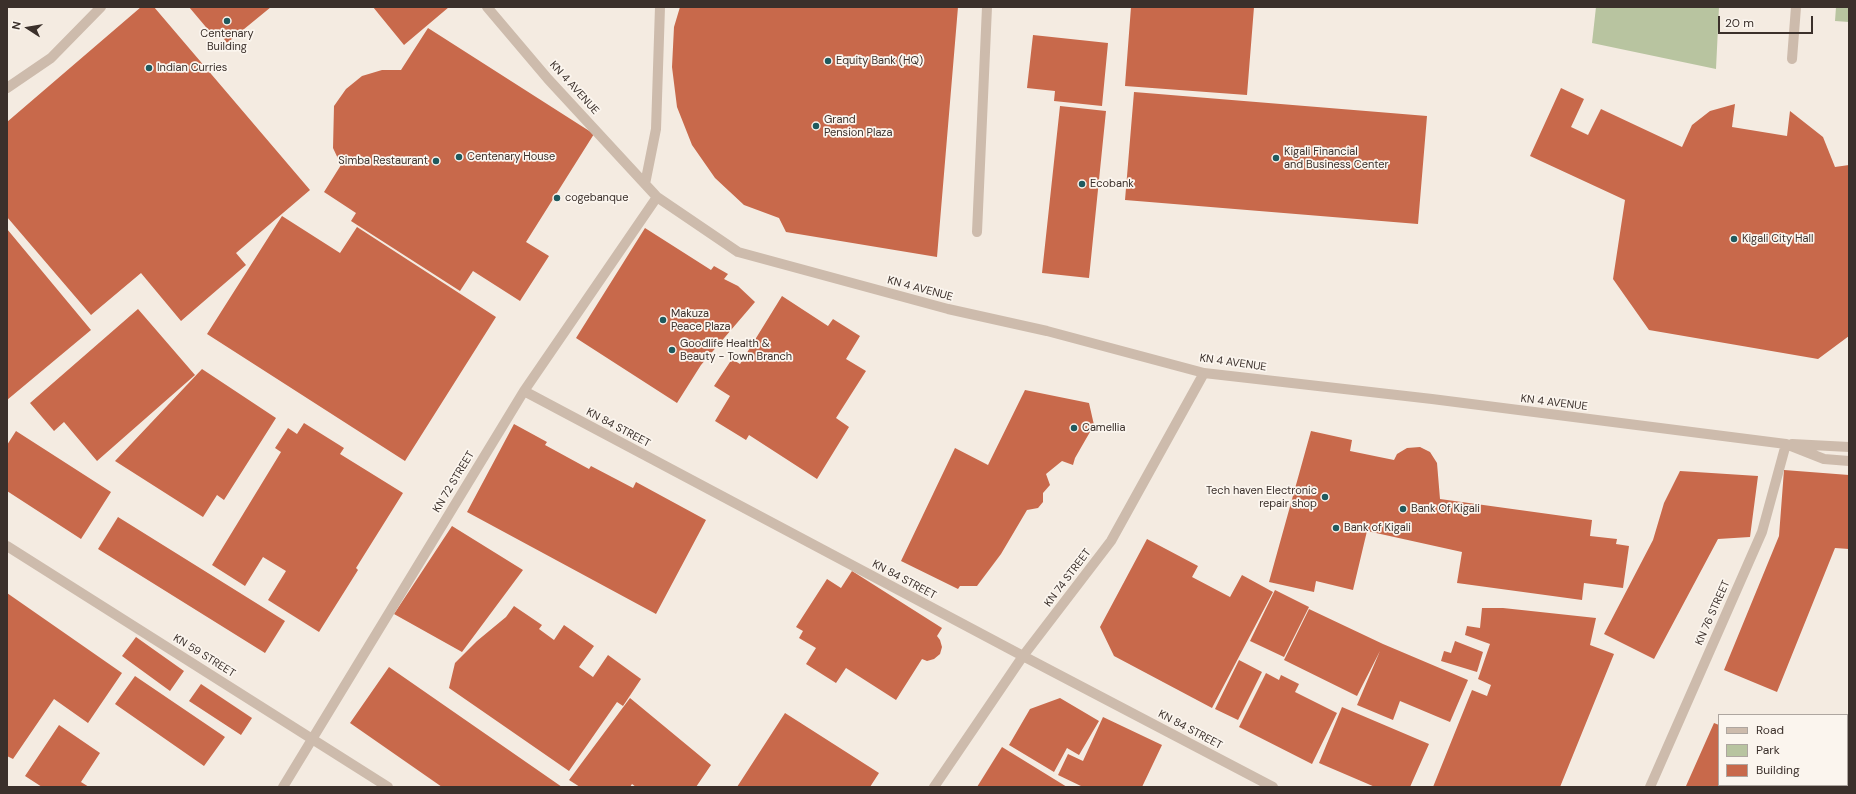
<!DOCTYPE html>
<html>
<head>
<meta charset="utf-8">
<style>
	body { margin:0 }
	#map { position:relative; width:1856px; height:794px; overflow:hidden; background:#f4ebe1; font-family:"DM Sans",sans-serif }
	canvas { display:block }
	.frame { position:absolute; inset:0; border:8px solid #3b302b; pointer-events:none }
	.legend { position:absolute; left:1718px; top:714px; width:130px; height:72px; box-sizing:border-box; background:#fbf5ee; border:1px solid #aea6a0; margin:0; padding:5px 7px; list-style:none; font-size:12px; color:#3b302b }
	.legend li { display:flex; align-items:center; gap:8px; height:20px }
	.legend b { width:20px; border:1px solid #aea6a0 }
	.north { position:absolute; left:8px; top:8px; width:40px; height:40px; -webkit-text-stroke:3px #fbf5ee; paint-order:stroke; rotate:282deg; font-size:11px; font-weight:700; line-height:16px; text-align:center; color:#3b302b }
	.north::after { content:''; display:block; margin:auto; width:14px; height:18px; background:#3b302b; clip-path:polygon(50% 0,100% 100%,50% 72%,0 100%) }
	.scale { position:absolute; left:1718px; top:16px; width:95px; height:18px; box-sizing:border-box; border:2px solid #3b302b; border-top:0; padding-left:5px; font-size:12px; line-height:14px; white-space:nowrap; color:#3b302b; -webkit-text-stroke:3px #fbf5ee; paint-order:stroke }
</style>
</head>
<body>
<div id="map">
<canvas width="1856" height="794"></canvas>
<div class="frame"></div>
<ul class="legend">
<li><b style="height:5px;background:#cdbbac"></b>Road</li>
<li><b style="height:11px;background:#b8c4a0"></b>Park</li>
<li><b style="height:11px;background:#c8694b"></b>Building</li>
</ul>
<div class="north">N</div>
<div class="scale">20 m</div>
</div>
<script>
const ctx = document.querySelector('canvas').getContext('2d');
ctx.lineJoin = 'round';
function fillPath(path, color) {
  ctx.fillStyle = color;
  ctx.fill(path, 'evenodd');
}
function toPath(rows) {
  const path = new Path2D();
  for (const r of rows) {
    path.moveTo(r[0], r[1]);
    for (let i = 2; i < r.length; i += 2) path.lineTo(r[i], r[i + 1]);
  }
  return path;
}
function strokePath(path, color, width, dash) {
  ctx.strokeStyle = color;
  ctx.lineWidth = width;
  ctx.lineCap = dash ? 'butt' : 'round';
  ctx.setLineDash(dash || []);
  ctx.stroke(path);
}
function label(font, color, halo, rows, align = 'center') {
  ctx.font = font + ' "DM Sans",sans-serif';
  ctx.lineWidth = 3.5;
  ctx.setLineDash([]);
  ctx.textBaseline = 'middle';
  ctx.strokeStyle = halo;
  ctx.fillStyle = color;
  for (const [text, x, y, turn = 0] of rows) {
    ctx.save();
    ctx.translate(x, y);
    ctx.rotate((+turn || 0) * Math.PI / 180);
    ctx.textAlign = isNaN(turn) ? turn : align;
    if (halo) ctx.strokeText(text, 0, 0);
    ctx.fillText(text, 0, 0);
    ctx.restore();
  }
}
const green = toPath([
	[1596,7,1719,7,1716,69,1592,43],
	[1836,7,1849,7,1849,22,1835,21]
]);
const building = toPath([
	[141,7,154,7,310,190,236,253,246,265,181,321,141,273,91,315,7,217,7,122],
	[189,7,271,7,227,43,221,35,216,39],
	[373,7,449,7,404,45],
	[680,7,958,7,937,257,786,232,779,218,744,205,715,178,692,145,677,107,672,67,674,27],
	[1131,7,1254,7,1247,95,1125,86],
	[428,28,594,134,526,242,549,256,520,301,473,271,460,291,351,221,356,213,324,192,341,165,333,148,334,106,346,89,362,76,382,70,401,70],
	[1033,35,1108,43,1102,106,1054,101,1055,91,1027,88],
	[1561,88,1584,99,1571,127,1588,135,1601,109,1682,147,1692,125,1710,111,1735,104,1732,127,1787,136,1790,111,1823,137,1835,167,1849,165,1849,336,1818,359,1649,330,1613,279,1625,200,1530,156],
	[1134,92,1427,116,1418,224,1125,200],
	[1060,106,1106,111,1089,278,1042,273],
	[282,216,340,253,357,227,496,317,405,461,207,334],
	[645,228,711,270,714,266,728,274,724,279,738,286,755,302,701,365,677,403,576,338],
	[7,229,91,330,7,400],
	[782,296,828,326,833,319,860,336,846,359,866,371,836,418,849,427,817,479,749,435,746,440,715,421,730,396,714,386,732,359,740,364],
	[138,309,195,375,97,461,64,422,54,431,30,403],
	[202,369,276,418,224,500,217,495,203,517,115,461],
	[1025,390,1089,403,1094,425,1075,458,1073,465,1062,461,1046,474,1050,485,1043,493,1043,502,1038,508,1027,510,1001,554,977,586,960,586,958,589,901,561,955,448,988,465],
	[304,423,344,448,340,454,403,493,356,568,358,570,319,632,268,600,286,571,263,557,245,586,212,565,281,452,275,448,288,428,297,434],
	[514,424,547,442,545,445,589,469,591,466,633,488,636,482,706,520,656,614,467,512],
	[16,431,111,492,81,539,7,491,7,445],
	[1311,431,1352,440,1350,451,1394,460,1397,454,1407,448,1420,447,1430,452,1437,463,1440,499,1592,520,1590,536,1617,539,1616,544,1629,546,1623,588,1584,583,1582,600,1457,583,1462,552,1367,531,1353,590,1316,581,1314,592,1269,582],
	[1784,470,1849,475,1849,549,1835,548,1777,692,1724,670,1779,536],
	[1680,471,1758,476,1750,537,1718,539,1654,659,1604,634,1653,540,1664,503],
	[118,517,285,621,265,653,98,549],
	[452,526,523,570,462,652,394,614],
	[1147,539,1198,566,1192,577,1230,597,1242,575,1273,592,1212,708,1114,656,1100,627],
	[852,571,942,628,937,636,940,640,942,647,940,654,934,659,927,661,922,659,896,700,846,668,836,683,806,664,816,648,799,638,803,631,796,627,827,579,841,588],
	[1275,590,1309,607,1284,657,1250,641],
	[7,593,122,673,88,723,54,699,13,759,7,756],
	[514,606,542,625,539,629,554,640,564,625,594,646,579,667,593,677,608,655,641,679,623,706,617,702,569,771,449,688,455,663,477,641,506,617],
	[1482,608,1503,608,1596,618,1590,645,1614,654,1560,787,1433,787,1472,690,1487,696,1491,685,1478,679,1490,644,1465,635,1467,626,1480,628],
	[1309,609,1383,644,1468,680,1450,722,1400,701,1393,720,1357,705,1380,651,1357,696,1284,660],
	[136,637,184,671,170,691,122,656],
	[1455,641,1483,652,1477,672,1441,661,1444,651,1451,653],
	[1239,660,1262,672,1238,720,1215,709],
	[389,667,562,787,442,787,350,723],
	[1266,673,1279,680,1281,675,1299,684,1295,692,1337,713,1312,764,1239,727],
	[135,676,225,737,204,766,115,704],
	[201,684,252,718,241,735,189,701],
	[630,698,711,765,696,787,636,787,632,784,630,787,580,787,569,780],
	[1060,698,1099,721,1079,755,1067,748,1054,772,1009,745,1030,709],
	[1342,707,1429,744,1410,787,1375,787,1319,763],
	[785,713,879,773,870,787,737,787],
	[1103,717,1162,745,1142,787,1083,787,1058,775,1068,754,1083,761],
	[1714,723,1719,725,1719,785,1761,785,1760,787,1689,787,1686,786],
	[59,725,100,753,81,782,89,787,42,787,25,776],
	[1002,747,1067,787,977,787]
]);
const lane = toPath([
	[1792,59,1796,7],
	[977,232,987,7]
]);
const street = toPath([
	[487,7,548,79,657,197,738,252,948,309,1047,331,1204,373,1432,399,1786,444,1824,459,1849,461],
	[7,88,51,58,101,7],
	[645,184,656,129,660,7],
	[524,391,1023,656,1273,787],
	[1792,444,1849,447],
	[7,546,388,787],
	[283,787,524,391,657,197],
	[934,787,1023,656,1111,541,1204,373],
	[1650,787,1762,532,1786,444]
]);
const markers = [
	[227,21,4,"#1f5a5e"],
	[828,61,4,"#1f5a5e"],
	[149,68,4,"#1f5a5e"],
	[816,126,4,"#1f5a5e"],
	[459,157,4,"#1f5a5e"],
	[1276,158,4,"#1f5a5e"],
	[436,161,4,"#1f5a5e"],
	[1082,184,4,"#1f5a5e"],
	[557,198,4,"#1f5a5e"],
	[1734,239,4,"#1f5a5e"],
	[663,320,4,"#1f5a5e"],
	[672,350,4,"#1f5a5e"],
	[1074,428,4,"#1f5a5e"],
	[1325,497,4,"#1f5a5e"],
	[1403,509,4,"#1f5a5e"],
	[1336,528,4,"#1f5a5e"]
];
const poiNames = [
	["Centenary",227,34,"center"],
	["Building",227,47,"center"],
	["Equity Bank (HQ)",836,61],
	["Indian Curries",157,68],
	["Grand",824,120],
	["Pension Plaza",824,133],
	["Kigali Financial",1284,152],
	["and Business Center",1284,165],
	["Centenary House",467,157],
	["Simba Restaurant",428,161,"right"],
	["Ecobank",1090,184],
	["cogebanque",565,198],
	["Kigali City Hall",1742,239],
	["Makuza",671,314],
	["Peace Plaza",671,327],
	["Goodlife Health &",680,344],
	["Beauty - Town Branch",680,357],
	["Camellia",1082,428],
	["Tech haven Electronic",1317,491,"right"],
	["repair shop",1317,504,"right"],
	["Bank Of Kigali",1411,509],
	["Bank of Kigali",1344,528]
];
const streetNames = [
	["KN 4 AVENUE",574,88,48],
	["KN 4 AVENUE",920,289,15],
	["KN 4 AVENUE",1233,363,8],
	["KN 4 AVENUE",1554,403,7],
	["KN 84 STREET",618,428,28],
	["KN 72 STREET",454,482,-59],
	["KN 74 STREET",1068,578,-53],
	["KN 84 STREET",904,580,28],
	["KN 76 STREET",1713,613,-66],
	["KN 59 STREET",204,656,32],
	["KN 84 STREET",1190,730,28]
];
fillPath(green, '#b8c4a0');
fillPath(building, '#c8694b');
strokePath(lane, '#cdbbac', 10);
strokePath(street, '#cdbbac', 10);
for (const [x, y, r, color] of markers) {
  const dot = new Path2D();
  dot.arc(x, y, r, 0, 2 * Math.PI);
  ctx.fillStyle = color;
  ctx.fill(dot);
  strokePath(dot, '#fbf5ee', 1.5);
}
label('11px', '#3b302b', '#fbf5ee', poiNames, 'left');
label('11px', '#3b302b', '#fbf5ee', streetNames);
</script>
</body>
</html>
